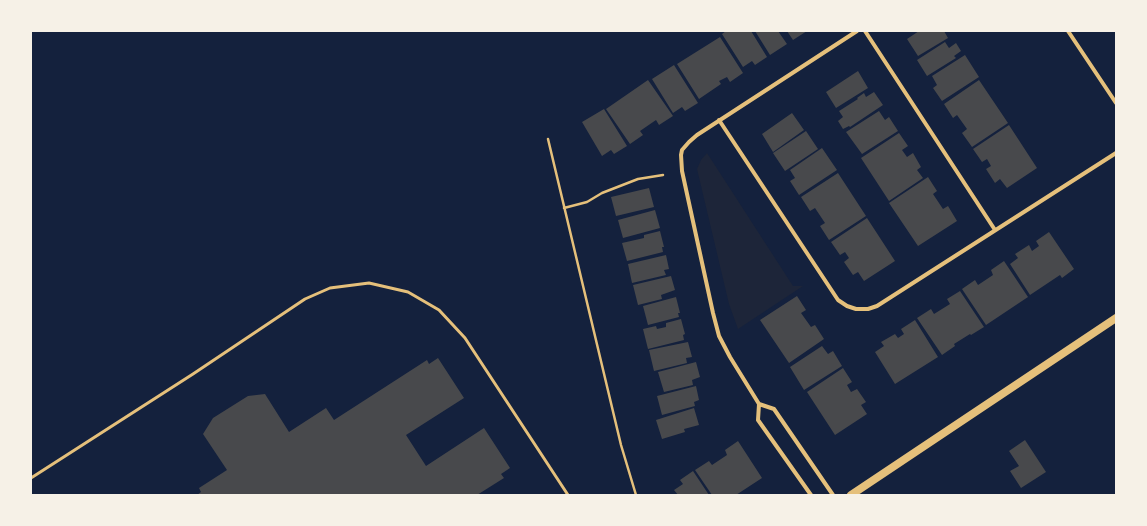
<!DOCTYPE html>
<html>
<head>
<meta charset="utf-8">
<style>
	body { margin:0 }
	#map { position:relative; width:1147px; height:526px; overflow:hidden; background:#14213d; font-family:"Roboto Condensed",sans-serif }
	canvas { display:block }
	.frame { position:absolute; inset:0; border:32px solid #f6f1e7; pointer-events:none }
</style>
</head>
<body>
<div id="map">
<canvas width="1147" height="526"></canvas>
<div class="frame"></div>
</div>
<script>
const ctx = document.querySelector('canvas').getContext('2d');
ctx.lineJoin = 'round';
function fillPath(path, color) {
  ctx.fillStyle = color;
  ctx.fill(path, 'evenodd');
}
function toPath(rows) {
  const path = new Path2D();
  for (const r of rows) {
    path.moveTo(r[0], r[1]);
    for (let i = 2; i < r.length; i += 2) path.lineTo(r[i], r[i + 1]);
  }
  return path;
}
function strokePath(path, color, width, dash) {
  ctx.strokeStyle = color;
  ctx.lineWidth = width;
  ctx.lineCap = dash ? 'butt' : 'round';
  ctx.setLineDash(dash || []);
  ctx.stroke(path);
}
const green = toPath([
	[707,153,793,286,803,286,738,329,729,304,697,169,701,160]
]);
const building = toPath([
	[726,31,751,31,767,57,755,65,752,61,743,67,722,34],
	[755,31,778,31,787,44,770,55],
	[787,31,807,31,793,40],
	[919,31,944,31,948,38,918,56,907,39],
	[720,37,743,73,730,82,727,77,719,81,721,84,699,99,677,64],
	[945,42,949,48,956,43,961,51,954,56,956,58,927,76,917,60],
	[965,55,979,77,942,101,933,88,937,85,932,76],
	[674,65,698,103,685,111,682,107,673,113,652,79],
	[858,71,868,88,836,108,826,92],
	[648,80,673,116,659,125,656,120,640,131,643,135,630,144,606,109],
	[979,80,1008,123,972,147,962,133,967,129,957,115,953,118,944,104],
	[874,92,883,105,850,127,849,126,843,129,838,121,843,117,839,111,858,99,857,98,864,93,866,97],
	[604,109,627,146,614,154,611,150,602,156,582,122],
	[879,111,885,120,889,117,898,131,862,154,846,132],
	[792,113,804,130,773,152,762,134],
	[1009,125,1037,168,1007,188,1000,179,995,183,986,169,991,166,987,159,982,162,973,149],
	[806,131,818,149,785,171,773,153],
	[899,133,908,146,902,150,907,157,913,153,921,167,917,170,923,178,889,201,861,158],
	[822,148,837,170,799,195,790,181,795,178,790,170],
	[838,173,866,216,829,240,820,226,825,223,815,208,810,211,801,197],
	[928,177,937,191,933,194,943,209,948,206,957,221,918,246,889,203],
	[649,188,654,207,616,216,611,197],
	[655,210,660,228,623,238,618,220],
	[867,218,895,261,864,281,858,272,853,275,844,262,849,258,845,252,840,255,831,242],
	[660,231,664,247,662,247,663,252,627,261,622,243,644,238,644,235],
	[1049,232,1074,269,1062,278,1060,275,1030,295,1010,264,1018,258,1015,254,1029,245,1032,251,1039,246,1036,241],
	[666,255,669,269,664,270,666,275,632,283,628,264],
	[1004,261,1028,297,986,325,962,289,975,280,978,285,993,275,991,270],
	[671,276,675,290,661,295,662,299,638,305,633,285],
	[960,291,984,327,971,335,970,334,954,344,955,346,942,355,917,318,931,309,934,314,950,304,947,299],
	[797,296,806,310,801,313,811,327,815,325,824,339,789,363,760,320],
	[676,297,680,313,678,313,679,317,648,325,643,306],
	[681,319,685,334,683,335,684,340,648,349,643,329,656,326,657,329,666,327,666,323],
	[915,320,938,357,895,384,875,352,884,346,881,342,895,334,898,338,904,334,901,329],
	[688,342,692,357,686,358,687,363,654,371,649,350],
	[822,346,828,354,833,351,842,366,804,390,790,367],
	[438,358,464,398,406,435,426,466,484,428,510,468,501,474,504,478,477,495,197,495,201,492,199,488,227,470,203,434,213,418,248,396,265,394,289,432,326,408,334,420,427,360,429,364],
	[696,362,700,377,692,380,693,385,664,392,658,372],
	[843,368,852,382,847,385,851,392,857,389,866,402,861,405,867,414,835,435,807,392],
	[696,386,699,400,694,402,695,406,662,415,657,396],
	[694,408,699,425,684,429,685,432,662,439,656,420],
	[1025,440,1046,472,1021,488,1010,471,1019,466,1009,451],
	[738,441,762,478,736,495,712,495,695,470,709,461,712,465,727,455,725,450],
	[693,471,709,495,678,495,674,490,683,484,680,480]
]);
const path = toPath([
	[548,139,621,445,636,495],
	[564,208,587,202,602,193,638,179,663,175]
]);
const service = toPath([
	[31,478,193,374,305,299,330,288,369,283,408,292,439,310,465,338,568,495]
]);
const minor = toPath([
	[865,31,995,230],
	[1068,31,1116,103],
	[719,120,838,300,847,306,856,309,868,309,877,306,1116,153],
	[759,404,774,409,833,495],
	[811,495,758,420,759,404,730,357,719,336,713,313,682,171,681,155,682,150,689,142,697,135,857,31]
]);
const secondary = toPath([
	[851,495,1116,318]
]);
fillPath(green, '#1d2539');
fillPath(building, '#48494c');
strokePath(path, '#e5c07b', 2.5);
strokePath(service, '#e5c07b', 3);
strokePath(minor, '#e5c07b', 4);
strokePath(secondary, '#e5c07b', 8);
</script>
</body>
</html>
